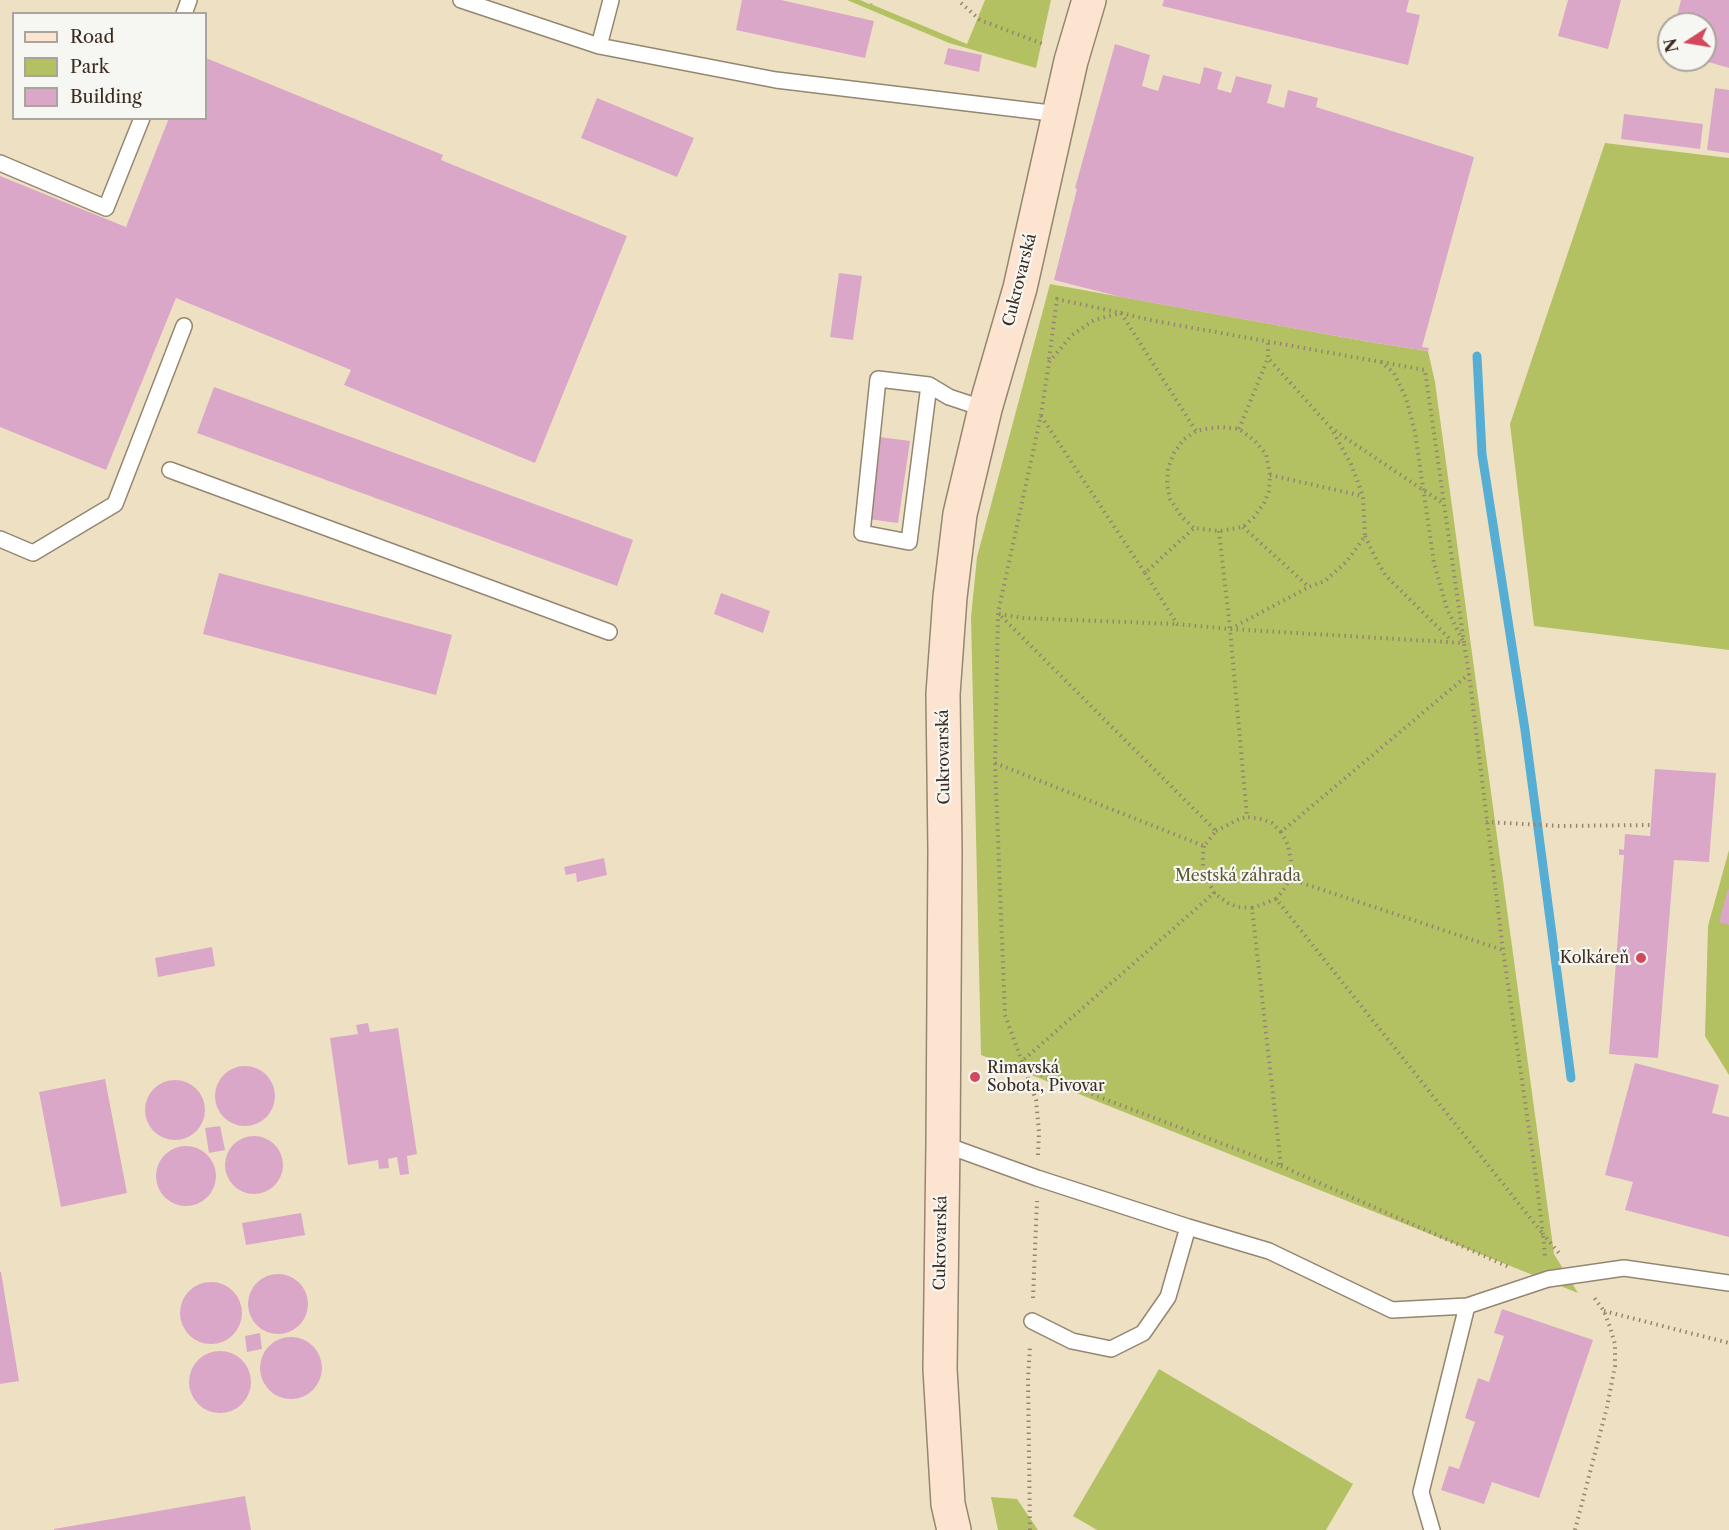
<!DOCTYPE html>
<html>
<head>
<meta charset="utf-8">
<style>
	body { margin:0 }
	#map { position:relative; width:1729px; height:1530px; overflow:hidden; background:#eee1c3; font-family:"Libre Caslon Text",serif }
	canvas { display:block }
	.legend { position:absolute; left:12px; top:12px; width:195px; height:108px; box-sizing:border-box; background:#f6f6f2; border:2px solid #aba49d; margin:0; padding:8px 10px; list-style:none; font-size:18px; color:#3b2a1e }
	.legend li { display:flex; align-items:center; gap:12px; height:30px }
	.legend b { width:30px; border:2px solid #aba49d }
	.north { position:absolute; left:1657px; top:12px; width:60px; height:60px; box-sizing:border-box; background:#f6f6f2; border:2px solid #aba49d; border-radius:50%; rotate:258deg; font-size:16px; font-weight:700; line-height:24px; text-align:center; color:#3b2a1e }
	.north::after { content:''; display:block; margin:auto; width:21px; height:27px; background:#d1495b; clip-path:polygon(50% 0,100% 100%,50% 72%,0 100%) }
</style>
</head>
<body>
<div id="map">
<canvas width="1729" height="1530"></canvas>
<ul class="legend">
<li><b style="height:8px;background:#fde4d1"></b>Road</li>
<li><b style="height:16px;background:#b4c163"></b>Park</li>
<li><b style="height:16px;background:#dba7c8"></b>Building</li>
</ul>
<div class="north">N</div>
</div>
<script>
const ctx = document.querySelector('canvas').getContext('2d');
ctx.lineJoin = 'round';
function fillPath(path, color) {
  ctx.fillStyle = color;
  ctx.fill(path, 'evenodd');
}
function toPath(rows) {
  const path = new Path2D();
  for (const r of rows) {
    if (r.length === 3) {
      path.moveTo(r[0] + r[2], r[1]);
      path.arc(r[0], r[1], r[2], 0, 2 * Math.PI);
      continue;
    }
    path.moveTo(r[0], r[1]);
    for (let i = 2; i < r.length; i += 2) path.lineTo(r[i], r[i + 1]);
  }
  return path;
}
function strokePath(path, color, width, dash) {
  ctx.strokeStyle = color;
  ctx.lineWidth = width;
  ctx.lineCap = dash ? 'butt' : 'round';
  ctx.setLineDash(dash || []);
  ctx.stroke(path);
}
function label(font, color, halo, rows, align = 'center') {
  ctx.font = font + ' "Libre Caslon Text",serif';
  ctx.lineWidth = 4.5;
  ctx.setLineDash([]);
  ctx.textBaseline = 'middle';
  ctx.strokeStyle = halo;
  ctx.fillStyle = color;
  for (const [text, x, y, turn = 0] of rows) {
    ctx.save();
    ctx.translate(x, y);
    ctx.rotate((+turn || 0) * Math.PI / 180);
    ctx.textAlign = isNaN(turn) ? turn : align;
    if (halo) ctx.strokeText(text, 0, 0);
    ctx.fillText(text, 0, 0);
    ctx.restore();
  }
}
const green = toPath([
	[847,0,860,0,869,4,872,3,873,5,967,44,985,0,1051,0,1036,68,949,43],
	[1605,143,1729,158,1729,650,1534,626,1510,424],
	[1050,284,1370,342,1428,351,1435,382,1554,1254,1578,1293,981,1055,971,617,977,557],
	[1729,850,1729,1075,1705,1036,1708,926],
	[1159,1369,1353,1484,1326,1530,1097,1530,1073,1516],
	[991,1497,1017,1499,1038,1530,998,1530]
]);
const stream = toPath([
	[1477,356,1482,454,1525,730,1571,1078]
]);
const building = toPath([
	[742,0,781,0,874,21,865,58,736,30],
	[1164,0,1409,0,1406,12,1420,15,1408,65,1162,6],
	[1568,0,1621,0,1608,49,1558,36],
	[1681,0,1729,0,1729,68,1705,61,1705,24,1675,24],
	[1115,44,1150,55,1142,86,1158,91,1163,75,1200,84,1204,67,1222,72,1217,89,1231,93,1236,76,1272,85,1267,103,1284,108,1288,90,1318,98,1316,107,1474,157,1422,347,1429,348,1428,351,1370,342,1121,297,1054,280,1077,189,1075,188],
	[948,48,982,55,979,72,944,64],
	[206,58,443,155,441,160,627,236,535,463,344,385,351,370,176,298,106,470,0,427,0,176,126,227,169,118,206,118],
	[1715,88,1729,90,1729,153,1707,150],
	[597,98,694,138,677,177,581,138],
	[1624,114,1703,124,1700,149,1621,139],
	[839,273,862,276,853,340,830,337],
	[214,387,633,540,617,586,197,433],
	[880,437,910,441,898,523,868,519],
	[219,573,452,635,436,695,203,634],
	[721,593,770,611,763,633,714,614],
	[1655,769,1716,773,1709,862,1674,860,1658,1058,1609,1054,1624,855,1619,855,1619,849,1624,850,1625,834,1650,836],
	[604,858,607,875,577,882,576,873,566,875,564,867],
	[1728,889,1729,890,1729,925,1719,922],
	[212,947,215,966,158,977,155,958],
	[368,1023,370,1032,398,1028,417,1154,407,1156,409,1174,400,1175,397,1157,388,1159,389,1168,379,1169,378,1160,348,1165,330,1038,358,1034,356,1025],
	[1635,1063,1719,1085,1712,1113,1729,1117,1729,1237,1625,1210,1633,1182,1605,1175],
	[245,1096,30],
	[105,1079,127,1193,61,1207,39,1092],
	[175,1110,30],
	[220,1126,225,1150,209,1153,205,1128],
	[254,1165,29],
	[186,1176,30],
	[301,1213,305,1235,246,1245,242,1223],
	[0,1272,1,1272,19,1381,0,1384],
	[278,1304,30],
	[211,1313,31],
	[1502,1309,1593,1340,1539,1498,1492,1482,1484,1504,1441,1490,1449,1466,1459,1469,1475,1422,1465,1418,1478,1378,1489,1382,1504,1336,1494,1333],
	[260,1333,262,1349,247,1352,245,1336],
	[291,1368,31],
	[220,1382,31],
	[245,1496,251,1530,54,1530,54,1529]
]);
const path = toPath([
	[961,3,980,20,1043,44],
	[1049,359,1057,299,1121,313,1196,431],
	[1381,362,1425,370,1444,503],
	[1041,416,1145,573,1194,528,1219,531,1243,527,1254,517,1264,503,1269,491,1270,475,1266,454,1254,440,1239,429,1221,427,1206,429,1196,431,1183,440,1174,453,1168,468,1167,484,1170,499,1182,517,1194,528],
	[1239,429,1268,358,1268,342],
	[1270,475,1363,496],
	[1243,527,1309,587,1325,581,1347,561,1365,536,1363,496,1351,464,1331,428,1268,358],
	[1219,531,1230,629],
	[1365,536,1377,561,1386,576,1452,641],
	[1145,573,1177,624,1230,629,1309,587],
	[999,614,1022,618,1177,624],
	[995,763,1204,846,1216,831,999,614],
	[1486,822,1560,826,1650,825],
	[1216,831,1239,819,1247,817],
	[1281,832,1272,823,1262,819,1247,817,1230,629,1464,643,1444,504,1331,428],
	[1204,846,1203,854,1203,866,1207,879,1214,893,1021,1062,1036,1073,1281,1166,1252,908,1238,907,1228,903,1214,893],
	[1290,879,1292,866,1288,845,1281,832,1469,674],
	[1276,899,1283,891,1290,879,1503,950],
	[1252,908,1276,899,1543,1234,1545,1256],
	[1038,1155,1039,1132,1036,1100,1005,1015,995,763,998,613,1041,415,1049,362,1072,335,1094,320,1121,313,1155,321,1381,362,1394,373,1406,398,1415,432,1434,563,1447,609,1464,643,1469,674,1503,950,1535,1170,1543,1234,1559,1253],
	[1281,1166,1509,1267],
	[1033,1298,1037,1201],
	[1604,1311,1729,1343],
	[1030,1530,1028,1379,1030,1345],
	[1575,1530,1607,1407,1615,1366,1615,1344,1610,1327,1604,1311,1593,1296]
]);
const lane = toPath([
	[461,0,599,46,776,80,1059,114],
	[184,14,189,0],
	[599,46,611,0],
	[0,163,106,208,142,118],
	[929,385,909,542,862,533,878,379,929,385,949,397,985,409],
	[170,470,609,632],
	[0,539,33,553,115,504,184,326],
	[943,1144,1037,1178,1188,1227,1269,1251,1392,1310,1467,1306,1548,1279,1624,1268,1729,1283],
	[1032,1321,1072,1341,1111,1349,1143,1333,1168,1297,1188,1227],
	[1432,1530,1421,1492,1467,1306]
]);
const secondary = toPath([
	[954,1530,948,1504,940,1369,943,1144,945,851,943,694,950,597,960,514,985,409,1020,288,1071,61,1089,0]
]);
const markers = [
	[1641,958,6,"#d1495b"],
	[975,1077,6,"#d1495b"]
];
const streetNames = [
	["Cukrovarská",1020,280,-76],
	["Cukrovarská",944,757,-91],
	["Cukrovarská",941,1243,-89]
];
const parkNames = [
	["Mestská záhrada",1238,876]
];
const poiNames = [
	["Kolkáreň",1629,958],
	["Rimavská",987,1068,"left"],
	["Sobota, Pivovar",987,1086,"left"]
];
fillPath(green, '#b4c163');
strokePath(stream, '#57aed4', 9);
fillPath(building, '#dba7c8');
strokePath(lane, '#948670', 18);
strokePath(secondary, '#948670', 36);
strokePath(path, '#948670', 4, [1.5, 4.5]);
strokePath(lane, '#fff', 15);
strokePath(secondary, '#fde4d1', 33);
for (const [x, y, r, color] of markers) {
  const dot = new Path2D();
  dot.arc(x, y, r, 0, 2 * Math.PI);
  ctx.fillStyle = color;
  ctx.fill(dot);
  strokePath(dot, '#f6f6f2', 2);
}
label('16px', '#3b2a1e', '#f6f6f2', streetNames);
label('16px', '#5f5733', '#f6f6f2', parkNames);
label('16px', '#3b2a1e', '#f6f6f2', poiNames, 'right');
</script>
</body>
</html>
